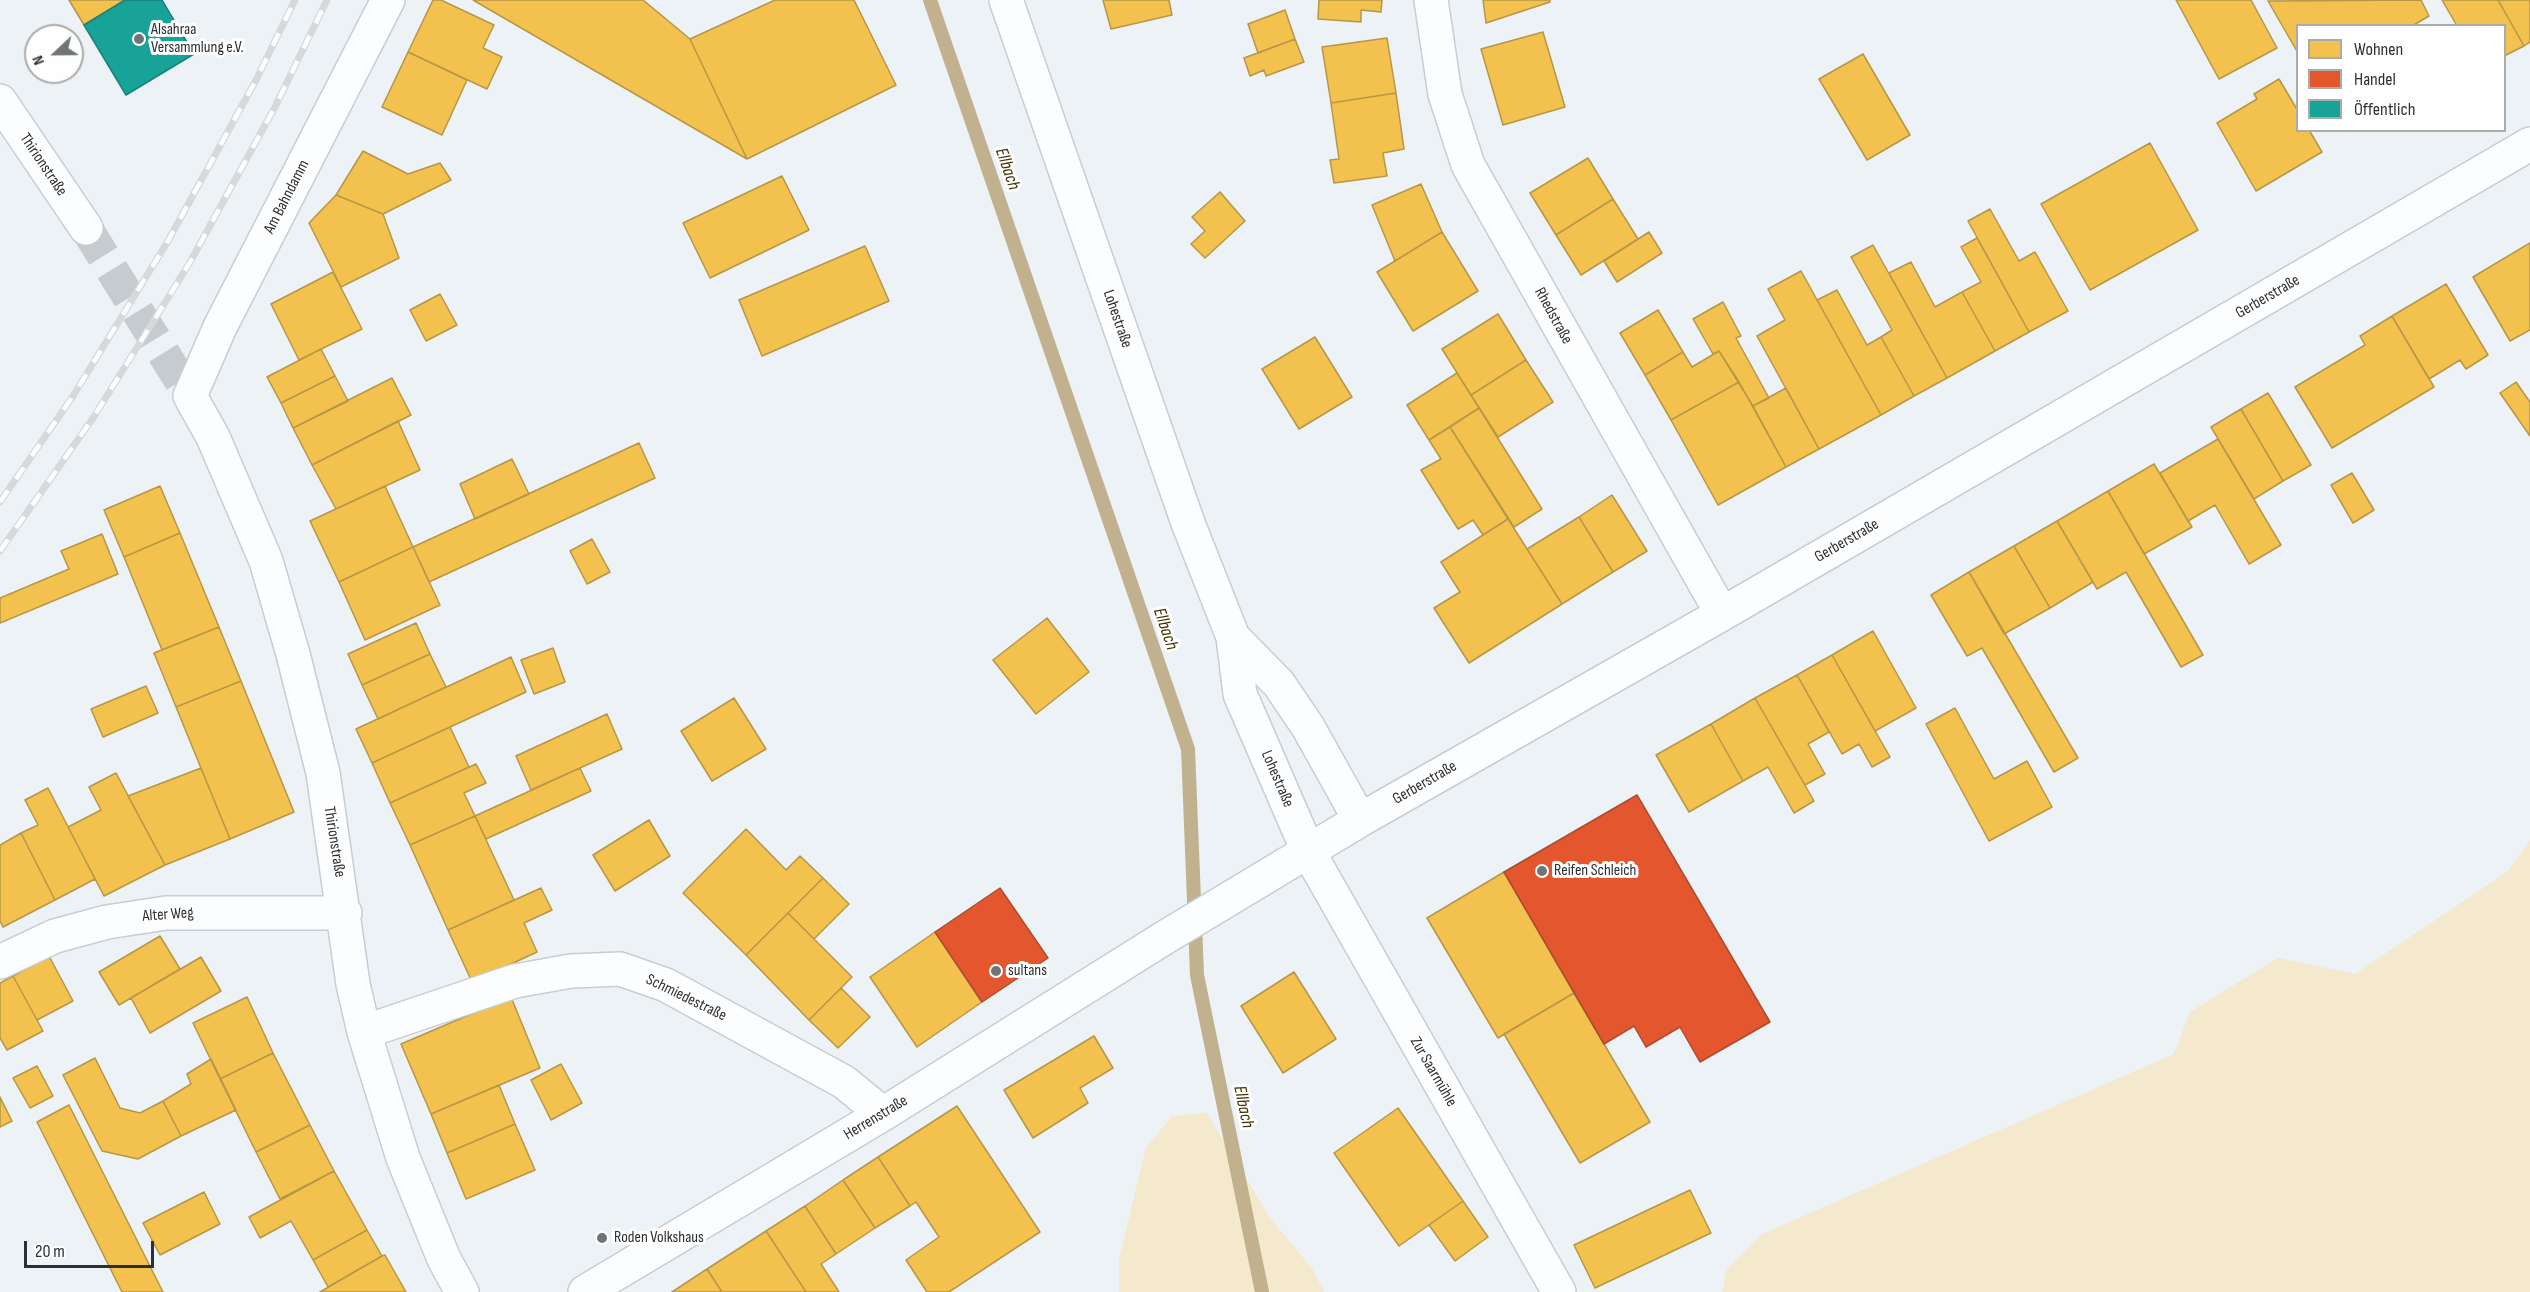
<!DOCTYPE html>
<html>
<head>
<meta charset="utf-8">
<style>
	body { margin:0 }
	#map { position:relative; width:2530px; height:1292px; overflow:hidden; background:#ecf2f6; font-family:"Sofia Sans Condensed",sans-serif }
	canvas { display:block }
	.legend { position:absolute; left:2296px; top:24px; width:210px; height:108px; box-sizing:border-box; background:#fefefe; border:2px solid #aaacac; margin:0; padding:8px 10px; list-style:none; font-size:18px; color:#2c3032 }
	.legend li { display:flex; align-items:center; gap:12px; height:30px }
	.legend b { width:30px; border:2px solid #aaacac }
	.north { position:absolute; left:24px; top:24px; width:60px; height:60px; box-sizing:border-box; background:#fefefe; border:2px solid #aaacac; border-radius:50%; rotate:248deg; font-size:16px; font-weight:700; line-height:24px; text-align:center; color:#2c3032 }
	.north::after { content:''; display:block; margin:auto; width:21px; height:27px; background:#6f7477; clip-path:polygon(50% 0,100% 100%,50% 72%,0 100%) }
	.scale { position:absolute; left:24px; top:1241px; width:130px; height:27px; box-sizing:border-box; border:3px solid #2c3032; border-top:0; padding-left:8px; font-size:18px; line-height:21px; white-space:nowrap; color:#2c3032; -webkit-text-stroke:4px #fefefe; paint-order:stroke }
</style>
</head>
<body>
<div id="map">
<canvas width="2530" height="1292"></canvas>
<ul class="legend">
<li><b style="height:16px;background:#f2c14e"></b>Wohnen</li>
<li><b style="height:16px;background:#e4572e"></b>Handel</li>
<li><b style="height:16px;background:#17a398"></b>Öffentlich</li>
</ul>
<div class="north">N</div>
<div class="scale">20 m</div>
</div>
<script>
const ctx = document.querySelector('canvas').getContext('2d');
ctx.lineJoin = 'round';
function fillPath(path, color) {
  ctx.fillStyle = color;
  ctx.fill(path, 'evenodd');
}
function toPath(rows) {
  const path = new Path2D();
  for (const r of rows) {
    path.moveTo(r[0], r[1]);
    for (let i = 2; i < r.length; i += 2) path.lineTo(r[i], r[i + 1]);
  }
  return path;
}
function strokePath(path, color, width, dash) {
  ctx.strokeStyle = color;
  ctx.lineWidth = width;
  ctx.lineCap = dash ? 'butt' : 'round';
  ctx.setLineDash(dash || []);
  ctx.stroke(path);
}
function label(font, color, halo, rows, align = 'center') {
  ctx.font = font + ' "Sofia Sans Condensed",sans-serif';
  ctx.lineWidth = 6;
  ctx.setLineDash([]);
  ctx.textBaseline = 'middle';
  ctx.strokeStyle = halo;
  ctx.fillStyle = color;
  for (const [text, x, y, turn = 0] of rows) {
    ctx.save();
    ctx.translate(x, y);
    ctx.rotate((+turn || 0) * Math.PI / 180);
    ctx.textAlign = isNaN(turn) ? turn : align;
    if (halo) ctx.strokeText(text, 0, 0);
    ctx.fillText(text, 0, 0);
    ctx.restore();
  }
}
const green = toPath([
	[2530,840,2530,1292,1722,1292,1727,1269,1760,1235,2174,1054,2190,1012,2278,958,2355,974,2507,872],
	[1207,1113,1268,1215,1313,1270,1324,1292,1119,1292,1119,1259,1146,1148,1172,1116]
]);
const homes = toPath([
	[69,0,125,0,84,25,69,0],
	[433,0,441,0,494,25,483,48,502,57,487,89,408,52,433,0],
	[473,0,643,0,690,39,747,159,473,0],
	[775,0,854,0,896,85,747,159,690,39,775,0],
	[1103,0,1169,0,1172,15,1111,29,1103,0],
	[1319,0,1382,0,1381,12,1361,10,1361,22,1318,19,1319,0],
	[1483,0,1550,0,1550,2,1486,23,1483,0],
	[2176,0,2251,0,2277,48,2219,79,2176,0],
	[2421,0,2429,16,2412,26,2298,26,2298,53,2268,1,2421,0],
	[2442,0,2498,0,2524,46,2504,56,2504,26,2457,26,2442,0],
	[2498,0,2530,0,2530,42,2524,46,2498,0],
	[1285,10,1295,39,1258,53,1248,24,1285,10],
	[1543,32,1565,107,1503,125,1481,49,1543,32],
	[1387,38,1396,93,1331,103,1322,47,1387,38],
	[1295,39,1304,62,1266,76,1264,70,1250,76,1244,58,1295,39],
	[408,52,467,80,442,135,382,107,408,52],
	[1863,54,1910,135,1867,160,1819,79,1863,54],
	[2279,79,2298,111,2298,130,2309,130,2322,152,2256,191,2217,123,2257,99,2254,94,2279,79],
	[1396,93,1404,149,1383,153,1387,176,1334,183,1330,160,1339,159,1331,103,1396,93],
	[2150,143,2198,230,2090,290,2041,204,2150,143],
	[363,151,408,174,440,163,451,180,383,214,336,195,363,151],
	[1588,158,1613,199,1556,235,1530,193,1588,158],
	[782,176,809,230,710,278,683,223,782,176],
	[1421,184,1442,232,1395,261,1372,205,1421,184],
	[1220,192,1245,221,1205,258,1191,244,1205,231,1192,217,1220,192],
	[336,195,383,214,399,258,341,287,309,223,336,195],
	[1613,199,1638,239,1581,275,1556,235,1613,199],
	[1990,209,2019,261,2035,252,2068,311,2029,332,1968,221,1990,209],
	[1442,232,1478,291,1413,331,1377,272,1442,232],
	[1649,232,1662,253,1617,282,1604,261,1649,232],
	[1977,238,2029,332,1995,351,1962,292,1981,282,1961,247,1977,238],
	[2530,243,2530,330,2510,341,2473,277,2530,243],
	[1873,245,1947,378,1914,396,1881,337,1892,330,1851,257,1873,245],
	[865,246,889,301,762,356,739,300,865,246],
	[1911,262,1935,307,1962,292,1995,351,1947,378,1889,273,1911,262],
	[1801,271,1881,415,1819,449,1757,336,1785,320,1768,289,1801,271],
	[333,272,362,329,299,360,271,304,333,272],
	[2446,284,2488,355,2466,369,2460,360,2429,379,2392,316,2446,284],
	[1837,290,1867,345,1881,337,1914,396,1881,415,1817,300,1837,290],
	[440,294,457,325,426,341,410,310,440,294],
	[1723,302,1741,336,1736,338,1769,398,1753,406,1719,351,1713,354,1693,319,1723,302],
	[1658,310,1683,352,1645,375,1620,333,1658,310],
	[1498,314,1526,360,1471,395,1442,349,1498,314],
	[2392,316,2434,387,2332,448,2295,387,2365,345,2360,336,2392,316],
	[1315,337,1352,397,1299,429,1262,369,1315,337],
	[321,349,335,376,281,403,267,377,321,349],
	[1719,351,1739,382,1671,420,1645,375,1683,352,1692,367,1719,351],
	[1526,360,1553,402,1498,437,1471,395,1526,360],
	[1457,373,1479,408,1429,440,1407,405,1457,373],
	[335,376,348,401,293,428,281,403,335,376],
	[392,378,411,415,312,465,293,428,392,378],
	[1739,382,1786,467,1718,505,1671,420,1739,382],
	[2516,382,2530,402,2530,436,2500,393,2516,382],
	[1786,388,1819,449,1786,467,1753,406,1786,388],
	[2268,393,2311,465,2283,481,2241,409,2268,393],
	[1479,408,1542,509,1514,527,1450,427,1479,408],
	[2241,409,2283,481,2254,499,2211,427,2241,409],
	[398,421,420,470,336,509,312,465,398,421],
	[1450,427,1508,519,1483,535,1473,520,1458,529,1421,470,1441,459,1429,440,1450,427],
	[2218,439,2281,545,2249,564,2215,505,2188,521,2160,473,2218,439],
	[639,443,655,478,429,582,413,547,639,443],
	[512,459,529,494,475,519,460,484,512,459],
	[2154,464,2192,527,2144,554,2108,491,2154,464],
	[2352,473,2374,510,2353,523,2331,485,2352,473],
	[160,486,180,533,124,557,104,510,160,486],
	[385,486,413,547,339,582,310,521,385,486],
	[2108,491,2203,655,2181,667,2126,572,2097,589,2057,521,2108,491],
	[1612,495,1647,551,1613,572,1579,517,1612,495],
	[1579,517,1613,572,1562,604,1527,549,1579,517],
	[1508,519,1562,604,1469,663,1434,608,1460,592,1441,562,1508,519],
	[2057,521,2093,582,2050,608,2014,546,2057,521],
	[180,533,219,627,162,650,124,557,180,533],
	[102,534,118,574,0,623,0,598,69,569,61,551,102,534],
	[592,539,610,572,587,584,570,551,592,539],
	[2014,546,2050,608,2004,634,1969,572,2014,546],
	[413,547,440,605,365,640,339,582,413,547],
	[1969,572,2078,758,2054,772,1982,648,1967,656,1931,595,1969,572],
	[1047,618,1089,672,1036,714,993,660,1047,618],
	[416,623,430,654,362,685,348,654,416,623],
	[219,627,241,681,176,707,154,653,219,627],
	[1873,631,1916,708,1875,731,1832,655,1873,631],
	[553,648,565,682,534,694,521,660,553,648],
	[430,654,446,687,378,719,362,685,430,654],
	[1832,655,1890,757,1872,767,1859,744,1842,754,1797,675,1832,655],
	[511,657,526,692,372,763,356,729,511,657],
	[1797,675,1829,732,1808,744,1825,774,1805,785,1755,698,1797,675],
	[241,681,294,812,230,839,176,707,241,681],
	[146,686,158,713,103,737,91,709,146,686],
	[734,698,766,749,712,781,681,731,734,698],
	[1755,698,1814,801,1794,813,1768,767,1743,781,1711,724,1755,698],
	[1955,708,1994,779,2027,761,2052,807,1989,841,1926,724,1955,708],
	[607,714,622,749,531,790,516,756,607,714],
	[1711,724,1743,781,1689,812,1656,755,1711,724],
	[450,727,469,767,390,803,372,763,450,727],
	[476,764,486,783,464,793,475,816,410,845,390,803,476,764],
	[201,768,230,839,165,865,128,796,201,768],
	[580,768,591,791,486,839,475,816,580,768],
	[116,773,165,865,104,896,68,827,101,810,89,787,116,773],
	[48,788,95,879,55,900,21,833,38,825,25,800,48,788],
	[475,816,514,900,448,930,410,845,475,816],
	[649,820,670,856,615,891,593,855,649,820],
	[746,829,786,870,800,856,823,878,746,955,683,893,746,829],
	[21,833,55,900,3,927,0,921,0,845,21,833],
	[1504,872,1574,993,1498,1038,1427,918,1504,872],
	[823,878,849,904,814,939,788,913,823,878],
	[541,888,552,910,524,923,537,952,472,982,448,930,541,888],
	[788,913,852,977,809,1020,746,955,788,913],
	[935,932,982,1002,917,1047,870,977,935,932],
	[160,936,180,969,119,1005,99,972,160,936],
	[49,956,73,1001,37,1020,13,976,49,956],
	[201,957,221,991,150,1033,131,998,201,957],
	[1294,972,1336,1039,1283,1073,1241,1006,1294,972],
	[13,976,43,1031,7,1050,0,1038,0,983,13,976],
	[841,988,870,1017,838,1048,809,1020,841,988],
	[1574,993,1650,1122,1580,1163,1504,1034,1574,993],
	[247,997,273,1053,220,1079,193,1023,247,997],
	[511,997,540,1068,431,1114,401,1044,511,997],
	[1094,1036,1113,1068,1080,1088,1088,1103,1033,1138,1004,1090,1094,1036],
	[273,1053,310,1125,256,1152,220,1079,273,1053],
	[95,1058,120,1108,140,1113,163,1101,181,1136,138,1159,102,1151,63,1075,95,1058],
	[211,1059,236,1110,181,1136,163,1101,191,1084,187,1074,211,1059],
	[561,1064,582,1103,551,1120,531,1080,561,1064],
	[37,1066,53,1096,30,1108,13,1078,37,1066],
	[499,1085,515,1124,447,1153,431,1114,499,1085],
	[0,1097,12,1121,0,1127,0,1097],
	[69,1105,163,1292,122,1292,37,1122,69,1105],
	[957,1106,1040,1232,949,1292,927,1292,906,1260,939,1237,916,1202,910,1206,878,1157,957,1106],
	[1398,1108,1463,1201,1399,1246,1334,1153,1398,1108],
	[515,1124,535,1170,466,1199,447,1153,515,1124],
	[310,1125,334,1171,280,1199,256,1152,310,1125],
	[878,1157,910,1206,875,1228,843,1180,878,1157],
	[334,1171,367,1230,313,1260,291,1221,260,1238,249,1217,334,1171],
	[843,1180,875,1228,836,1254,805,1206,843,1180],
	[1690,1190,1711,1233,1595,1288,1574,1245,1690,1190],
	[204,1192,220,1224,160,1255,143,1223,204,1192],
	[1463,1201,1488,1237,1455,1261,1429,1225,1463,1201],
	[805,1206,836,1254,821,1264,839,1292,806,1292,766,1231,805,1206],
	[367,1230,382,1256,328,1287,313,1260,367,1230],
	[766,1231,806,1292,722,1292,707,1269,766,1231],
	[385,1255,406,1292,320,1292,382,1256,385,1255],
	[707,1269,722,1292,672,1292,707,1269]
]);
const shops = toPath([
	[1637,795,1770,1022,1700,1062,1680,1027,1646,1047,1634,1026,1604,1044,1504,872,1637,795],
	[1000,888,1048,958,982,1002,935,932,1000,888]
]);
const public = toPath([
	[125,0,162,0,194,54,126,95,84,25,125,0]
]);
const stream = toPath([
	[930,0,1188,749,1197,975,1262,1292]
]);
const minorTunnel = toPath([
	[86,228,190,396]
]);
const minor = toPath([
	[388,0,220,327,190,396,213,437,266,561,293,654,323,773,353,984,364,1032,403,1158,444,1259,462,1292],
	[1006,0,1188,523,1233,637,1240,694,1308,851,1559,1292],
	[1431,0,1445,94,1468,165,1722,614],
	[0,101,86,228],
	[1233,637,1279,684,1308,727,1360,820],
	[0,962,55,936,107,922,166,913,345,913],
	[364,1032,515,981,571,971,620,969,666,985,844,1082,883,1114],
	[585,1292,883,1114,1164,938,1360,820,1722,614,2530,144]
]);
const rail = toPath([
	[0,502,73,396,168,241,256,80,295,0],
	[0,551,93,418,189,264,275,107,327,0]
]);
const markers = [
	[139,39,6,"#6f7477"],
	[1542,871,6,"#6f7477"],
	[996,971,6,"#6f7477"],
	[602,1238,6,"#6f7477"]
];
const poiNames = [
	["Alsahraa",151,30],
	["Versammlung e.V.",151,48],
	["Reifen Schleich",1554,871],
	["sultans",1008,971],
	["Roden Volkshaus",614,1238]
];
const streetNames = [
	["Thirionstraße",43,165,56],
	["Am Bahndamm",287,197,-63],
	["Gerberstraße",2268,297,-30],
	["Rhedstraße",1553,316,61],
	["Lohestraße",1117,319,71],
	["Gerberstraße",1847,541,-30],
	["Lohestraße",1277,779,67],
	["Gerberstraße",1425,783,-30],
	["Thirionstraße",334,842,81],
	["Alter Weg",168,915,-4],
	["Schmiedestraße",686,998,26],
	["Zur Saarmühle",1433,1072,60],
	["Herrenstraße",876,1118,-31]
];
const waterNames = [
	["Ellbach",1007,169,71],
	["Ellbach",1165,629,71],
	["Ellbach",1243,1107,78]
];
fillPath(green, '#f4e8cd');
fillPath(homes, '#f2c14e');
strokePath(homes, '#b79646', 1.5);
fillPath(shops, '#e4572e');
strokePath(shops, '#ad4b2f', 1.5);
fillPath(public, '#17a398');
strokePath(public, '#1d8079', 1.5);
strokePath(stream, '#c1b18e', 14);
strokePath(minorTunnel, '#c6cbcf', 33, [33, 16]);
strokePath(minor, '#c8cdd0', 36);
strokePath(minor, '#fcfdfe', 33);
strokePath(rail, '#d7d8d9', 7);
strokePath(rail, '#fefefe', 4.5, [14]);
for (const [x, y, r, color] of markers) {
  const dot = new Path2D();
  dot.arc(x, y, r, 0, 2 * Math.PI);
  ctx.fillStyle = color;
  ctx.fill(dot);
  strokePath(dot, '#fefefe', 2);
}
label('16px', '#2c3032', '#fefefe', poiNames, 'left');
label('16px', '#2c3032', '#fefefe', streetNames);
label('italic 18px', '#423002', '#fefefe', waterNames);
</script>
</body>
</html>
